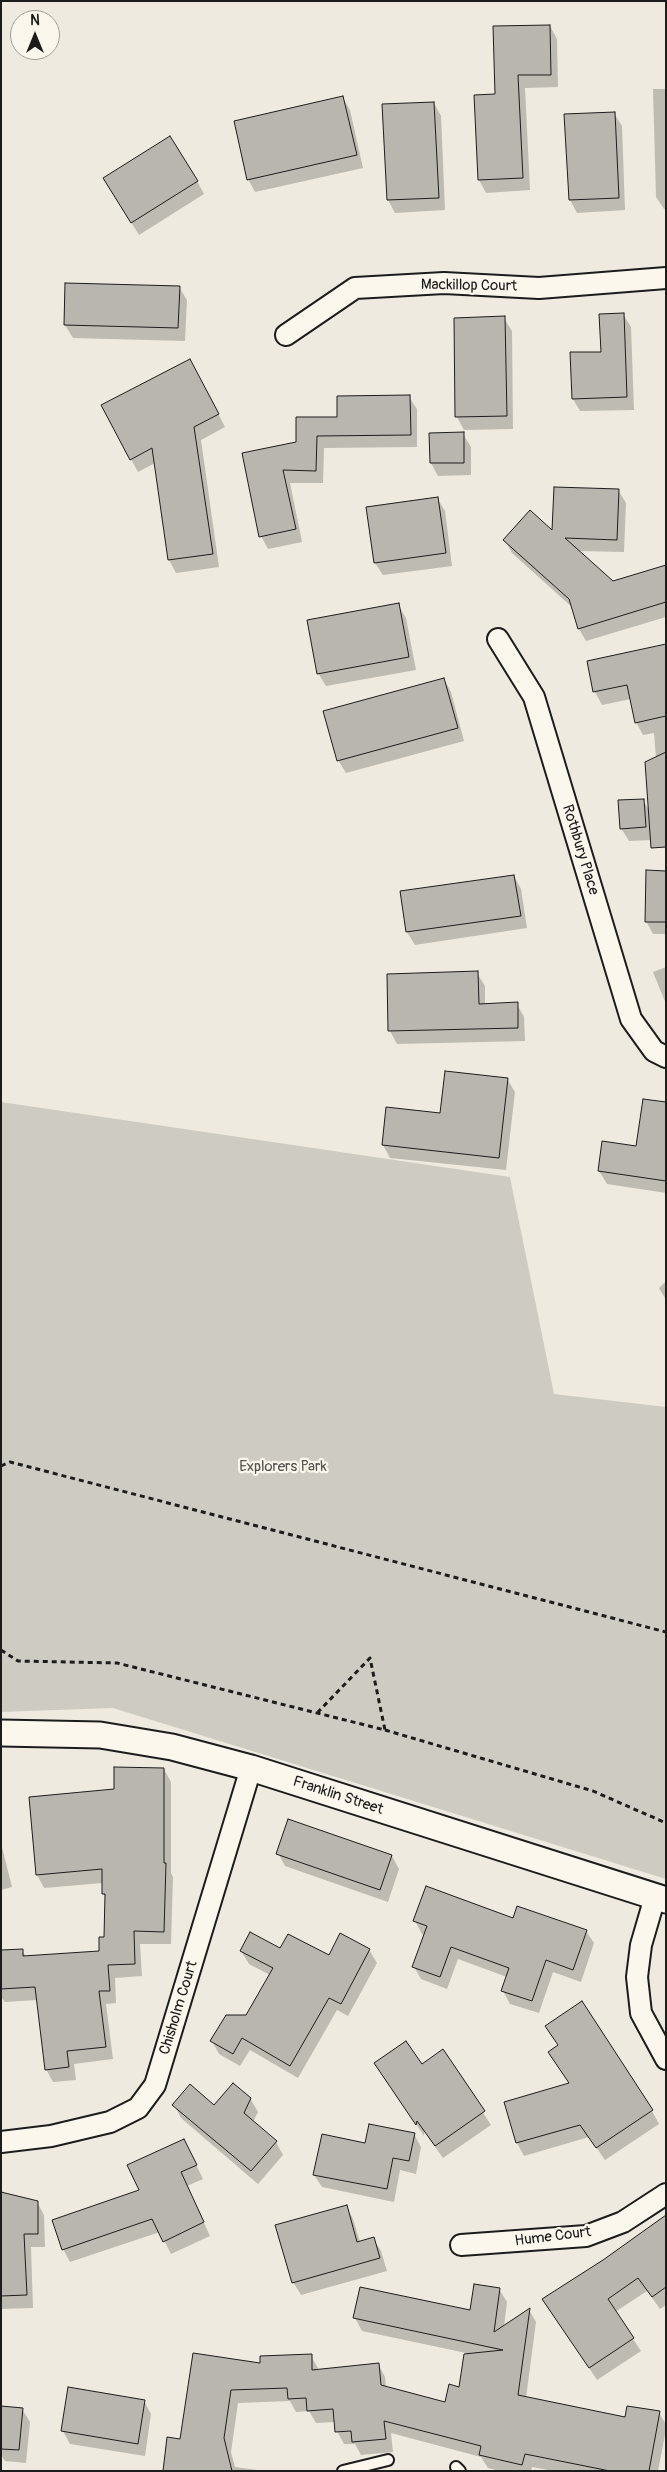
<!DOCTYPE html>
<html>
<head>
<meta charset="utf-8">
<style>
	body { margin:0 }
	#map { position:relative; width:667px; height:2472px; overflow:hidden; background:#eeeadf; font-family:Pangolin,sans-serif }
	canvas { display:block }
	.frame { position:absolute; inset:0; border:2px solid #1c1c1c; pointer-events:none }
	.north { position:absolute; left:10px; top:10px; width:50px; height:50px; box-sizing:border-box; background:#fbf7ec; border:1px solid #a29f99; border-radius:50%; rotate:0deg; font-size:14px; font-weight:700; line-height:20px; text-align:center; color:#1c1c1c }
	.north::after { content:''; display:block; margin:auto; width:18px; height:22px; background:#1c1c1c; clip-path:polygon(50% 0,100% 100%,50% 72%,0 100%) }
</style>
</head>
<body>
<div id="map">
<canvas width="667" height="2472"></canvas>
<div class="frame"></div>
<div class="north">N</div>
</div>
<script>
const ctx = document.querySelector('canvas').getContext('2d');
ctx.lineJoin = 'round';
function fillPath(path, color) {
  ctx.fillStyle = color;
  ctx.fill(path, 'evenodd');
}
function toPath(rows) {
  const path = new Path2D();
  for (const r of rows) {
    path.moveTo(r[0], r[1]);
    for (let i = 2; i < r.length; i += 2) path.lineTo(r[i], r[i + 1]);
  }
  return path;
}
function strokePath(path, color, width, dash) {
  ctx.strokeStyle = color;
  ctx.lineWidth = width;
  ctx.lineCap = dash ? 'butt' : 'round';
  ctx.setLineDash(dash || []);
  ctx.stroke(path);
}
function label(font, color, halo, rows, align = 'center') {
  ctx.font = font + ' Pangolin,sans-serif';
  ctx.lineWidth = 4.5;
  ctx.setLineDash([]);
  ctx.textBaseline = 'middle';
  ctx.strokeStyle = halo;
  ctx.fillStyle = color;
  for (const [text, x, y, turn = 0] of rows) {
    ctx.save();
    ctx.translate(x, y);
    ctx.rotate((+turn || 0) * Math.PI / 180);
    ctx.textAlign = isNaN(turn) ? turn : align;
    if (halo) ctx.strokeText(text, 0, 0);
    ctx.fillText(text, 0, 0);
    ctx.restore();
  }
}
const green = toPath([
	[1,1102,510,1177,554,1394,666,1407,666,1879,113,1708,1,1712]
]);
const shadow = toPath([
	[550,26,557,39,558,87,525,88,530,190,486,193,479,180,496,95],
	[653,89,666,89,666,209,664,209,656,197],
	[343,98,350,110,363,168,255,192,248,179],
	[434,103,441,116,445,210,395,213,388,200],
	[614,113,622,126,625,210,577,213,570,200],
	[197,181,204,194,139,235,112,191],
	[179,287,187,300,185,341,73,338,65,325],
	[623,314,631,327,634,410,580,411,573,399],
	[504,318,512,331,513,429,464,430,457,417],
	[197,373,225,427,201,440,219,567,176,573,169,560,155,463,138,472,131,459],
	[409,397,417,409,417,447,324,448,323,483,290,483,302,542,268,549,261,536,243,454,297,443,339,419],
	[463,434,471,447,471,475,438,476,431,463],
	[618,490,626,503,624,552,578,551,612,583,666,566,666,617,586,641,579,629,573,608,512,553,505,540,554,532],
	[437,498,445,511,452,566,383,575,375,563],
	[398,605,406,618,416,670,326,686,318,673],
	[666,646,666,824,652,840,629,841,621,828,643,800,649,810,656,758,654,733,643,735,636,722,631,699,602,705,595,692,588,662],
	[444,679,451,692,464,741,346,773,338,760],
	[666,872,666,934,653,934,646,921],
	[514,876,521,889,527,928,415,945,407,932],
	[666,967,666,1004,653,972],
	[477,973,485,986,485,1005,517,1004,524,1017,525,1041,397,1044,390,1031,388,975],
	[507,1079,515,1092,506,1170,390,1158,383,1145],
	[666,1103,666,1193,607,1184,599,1171,637,1147],
	[666,1281,666,1300,659,1288],
	[164,1769,171,1782,171,1873,173,1877,171,1944,140,1944,142,1976,115,1978,116,2003,106,2004,113,2059,74,2064,76,2080,53,2082,46,2069,37,2000,5,2002,1,1997,1,1952,22,1950,26,1957,101,1952,105,1938,106,1899,103,1893,103,1883,44,1888,37,1875,115,1791],
	[1,1843,12,1887,1,1890],
	[278,1853,392,1856,399,1869,388,1902,285,1866],
	[514,1919,586,1931,594,1943,581,1982,553,1972,539,2013,510,2004,503,1991,507,1977,458,1959,447,1989,421,1979,414,1967,425,1935,422,1934,415,1921],
	[281,1950,329,1957,369,1950,377,1963,348,2016,337,2010,298,2078,250,2050,240,2066,219,2054,212,2041,247,2016,270,1975,249,1964,241,1951],
	[443,2051,491,2125,443,2158,424,2131,424,2136,376,2064,422,2066],
	[250,2098,258,2112,253,2122,276,2142,283,2155,258,2184,181,2118,174,2105,214,2106],
	[505,2103,652,2111,659,2124,605,2160,589,2137,524,2156,517,2143],
	[414,2134,421,2147,416,2174,400,2170,394,2202,322,2187,314,2175,366,2144],
	[184,2140,203,2179,187,2186,210,2236,171,2254,160,2232,70,2262,63,2249,141,2191],
	[1,2193,37,2202,44,2215,45,2247,31,2247,33,2308,1,2309],
	[346,2206,353,2219,360,2242,373,2238,381,2251,387,2271,301,2295,293,2282],
	[666,2216,666,2305,660,2309,647,2291,615,2312,641,2351,597,2380,552,2312,604,2261],
	[499,2289,507,2302,504,2327,529,2310,536,2322,526,2398,626,2419,659,2413,666,2424,666,2430,658,2471,553,2471,532,2467,531,2471,500,2471,488,2468,481,2457,391,2433,393,2452,361,2455,355,2444,344,2444,337,2431,336,2422,316,2423,309,2411,296,2412,290,2401,238,2403,231,2452,235,2467,265,2471,164,2471,181,2440,194,2355,261,2365,311,2356,319,2370,378,2364,385,2377,386,2388,445,2404,460,2388,471,2354,362,2331,355,2318,471,2312],
	[144,2401,151,2414,145,2456,70,2444,63,2431],
	[1,2407,22,2409,30,2422,26,2463,5,2461,1,2455]
]);
const building = toPath([
	[550,25,551,75,518,75,523,178,478,180,474,95,495,94,493,26,550,25],
	[343,96,357,155,247,180,234,121,343,96],
	[434,102,439,198,387,200,382,104,434,102],
	[615,112,619,198,569,200,564,114,615,112],
	[170,136,198,181,131,223,103,178,170,136],
	[65,283,180,286,178,328,64,325,65,283],
	[624,313,627,397,572,399,570,352,601,352,599,314,624,313],
	[505,316,507,416,455,417,454,318,505,316],
	[190,359,219,414,194,427,213,554,168,560,152,448,130,460,101,405,190,359],
	[410,395,411,435,317,436,316,471,283,470,296,529,259,537,242,453,296,442,296,417,337,417,337,396,410,395],
	[464,432,464,463,430,463,429,433,464,432],
	[554,487,619,489,617,540,565,538,613,581,666,565,666,602,578,629,569,599,503,540,530,510,552,530,554,487],
	[438,497,446,553,374,563,366,507,438,497],
	[399,603,409,657,317,674,307,620,399,603],
	[666,644,666,716,635,723,627,685,593,692,587,661,666,644],
	[444,678,458,728,337,761,323,711,444,678],
	[666,752,666,847,651,848,645,762,666,752],
	[644,799,646,827,620,829,618,800,644,799],
	[646,870,666,871,666,922,645,922,646,870],
	[514,875,521,916,406,932,400,891,514,875],
	[478,971,479,1004,518,1002,518,1028,388,1031,387,974,478,971],
	[445,1071,508,1078,499,1158,382,1145,386,1107,440,1113,445,1071],
	[643,1099,666,1102,666,1181,598,1171,602,1141,636,1146,643,1099],
	[114,1767,164,1768,164,1863,166,1863,164,1932,134,1931,135,1964,108,1965,110,1991,99,1991,106,2047,67,2051,69,2067,45,2070,35,1987,1,1989,1,1950,23,1949,23,1956,99,1951,99,1937,104,1937,105,1894,102,1894,102,1869,36,1875,29,1797,114,1789,114,1767],
	[288,1819,392,1855,380,1890,276,1854,288,1819],
	[426,1886,513,1918,517,1906,587,1930,573,1970,546,1960,532,2001,501,1991,509,1968,451,1947,440,1977,412,1967,427,1926,413,1921,426,1886],
	[250,1932,280,1948,288,1934,329,1955,340,1933,370,1949,341,2004,329,1998,290,2066,242,2038,233,2054,210,2041,226,2015,246,2015,273,1968,240,1951,250,1932],
	[582,2001,653,2110,596,2148,580,2125,516,2143,504,2102,569,2083,548,2052,558,2045,545,2026,582,2001],
	[406,2041,422,2064,443,2049,485,2111,435,2146,417,2121,416,2125,374,2063,406,2041],
	[233,2083,251,2098,244,2113,277,2141,251,2171,172,2105,190,2084,214,2105,233,2083],
	[369,2124,415,2133,409,2161,393,2158,387,2189,313,2175,322,2134,365,2143,369,2124],
	[184,2139,197,2165,181,2172,204,2222,163,2242,152,2219,62,2250,52,2220,139,2190,127,2165,184,2139],
	[1,2192,38,2201,38,2234,24,2234,27,2295,1,2296,1,2192],
	[347,2205,357,2242,374,2237,380,2258,292,2283,275,2225,347,2205],
	[666,2215,666,2287,652,2297,638,2278,608,2299,634,2338,589,2368,542,2299,603,2260,666,2215],
	[474,2284,500,2288,494,2332,530,2308,518,2395,625,2417,627,2406,660,2411,649,2471,610,2471,525,2454,522,2465,479,2455,481,2446,384,2421,386,2439,352,2442,351,2431,335,2432,333,2409,307,2411,306,2398,288,2399,287,2388,231,2390,224,2438,232,2471,163,2471,167,2437,180,2439,193,2353,260,2363,260,2356,312,2354,312,2370,379,2363,381,2385,445,2402,449,2384,459,2387,464,2354,503,2350,353,2318,360,2287,470,2310,474,2284],
	[68,2387,145,2400,138,2444,61,2431,68,2387],
	[1,2406,23,2408,19,2450,1,2449,1,2406]
]);
const path = toPath([
	[1,1466,10,1462,666,1632],
	[1,1650,18,1661,117,1663,385,1730,370,1658,318,1712],
	[385,1730,593,1791,666,1823]
]);
const service = toPath([
	[456,2467,460,2471],
	[343,2471,388,2460]
]);
const minor = toPath([
	[286,335,355,288,444,283,539,288,666,278],
	[498,639,534,697,631,1019,654,1051,666,1057],
	[655,1897,641,1945,637,1977,641,2013,666,2059],
	[1,2142,51,2136,110,2122,138,2108,155,2085,251,1768],
	[461,2245,586,2236,623,2222,666,2194]
]);
const tertiary = toPath([
	[1,1733,100,1735,172,1747,251,1768,666,1900]
]);
const streetNames = [
	["Mackillop Court",469,286,1],
	["Rothbury Place",580,850,73],
	["Franklin Street",338,1796,18],
	["Chisholm Court",179,2008,-73],
	["Hume Court",553,2237,-7]
];
const parkNames = [
	["Explorers Park",283,1467]
];
fillPath(green, '#ceccc2');
fillPath(shadow, '#0003');
fillPath(building, '#b9b6af');
strokePath(building, '#1c1c1c', 1);
strokePath(service, '#1c1c1c', 14);
strokePath(minor, '#1c1c1c', 24);
strokePath(tertiary, '#1c1c1c', 29);
strokePath(path, '#1c1c1c', 3, [5, 4]);
strokePath(service, '#fbf7ec', 10);
strokePath(minor, '#fbf7ec', 20);
strokePath(tertiary, '#fbf7ec', 25);
label('15px', '#1c1c1c', '#fbf7ec', streetNames);
label('15px', '#51514e', '#fbf7ec', parkNames);
</script>
</body>
</html>
